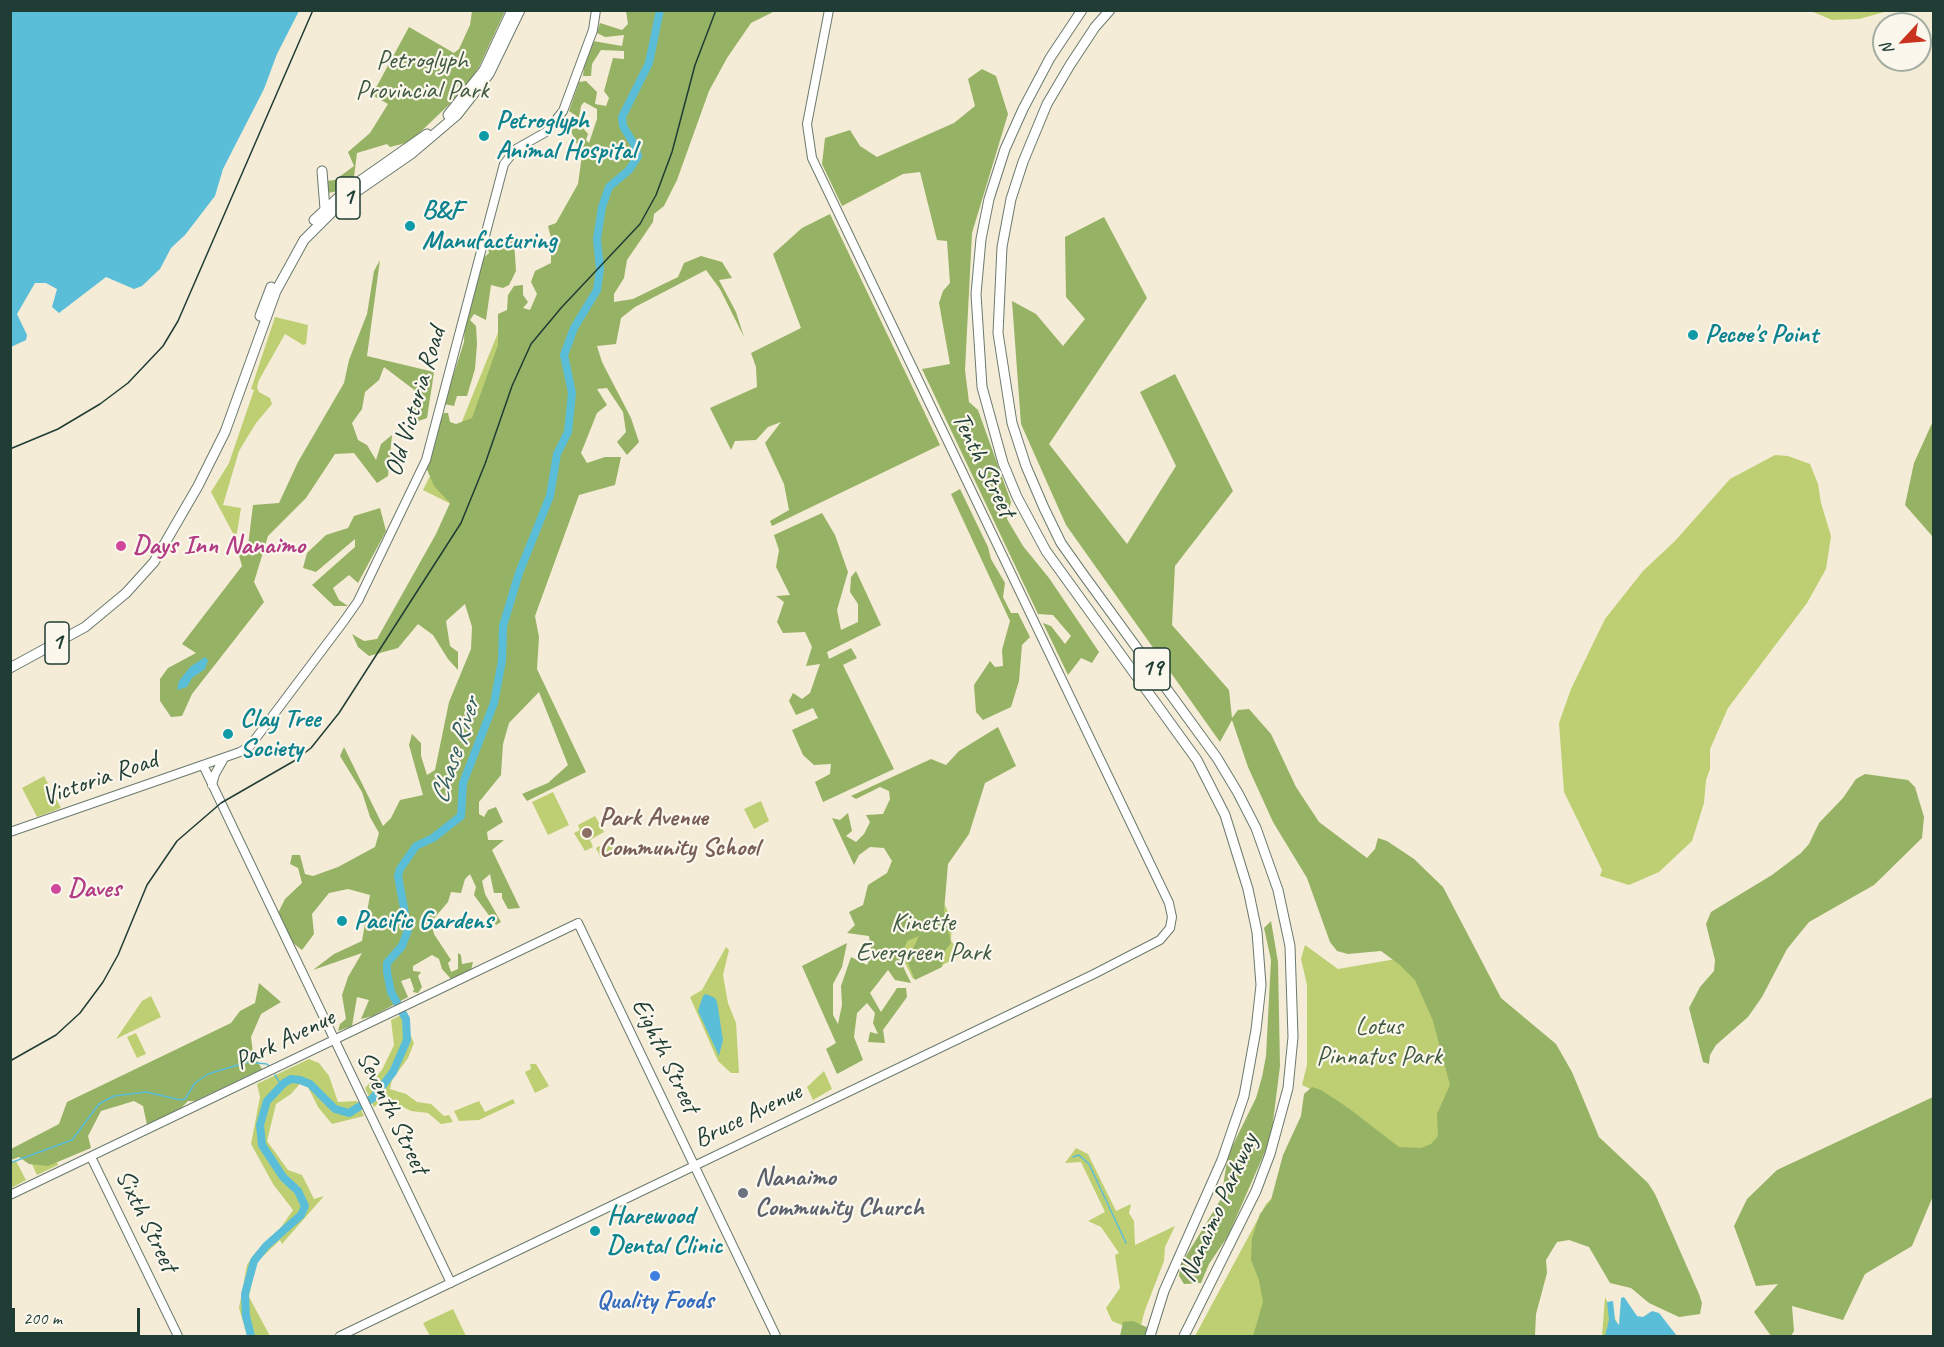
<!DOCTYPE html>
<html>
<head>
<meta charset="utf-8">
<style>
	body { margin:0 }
	#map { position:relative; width:1944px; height:1347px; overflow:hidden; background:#f4ecd6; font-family:Caveat,sans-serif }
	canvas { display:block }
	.frame { position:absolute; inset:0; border:12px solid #1f3d34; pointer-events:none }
	.north { position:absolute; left:1872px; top:12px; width:60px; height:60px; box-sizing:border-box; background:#fbf7ec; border:2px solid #a3ada2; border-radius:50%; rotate:244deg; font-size:16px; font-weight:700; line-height:24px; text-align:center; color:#1f3d34 }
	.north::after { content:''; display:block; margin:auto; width:21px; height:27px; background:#c8321e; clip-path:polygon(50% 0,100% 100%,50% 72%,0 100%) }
	.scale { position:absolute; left:12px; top:1308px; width:128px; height:27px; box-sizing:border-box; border:3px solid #1f3d34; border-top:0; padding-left:8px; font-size:18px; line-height:21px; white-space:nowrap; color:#1f3d34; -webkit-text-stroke:4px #fbf7ec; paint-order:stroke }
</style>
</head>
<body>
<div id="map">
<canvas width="1944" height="1347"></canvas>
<div class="frame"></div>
<div class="north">N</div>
<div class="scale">200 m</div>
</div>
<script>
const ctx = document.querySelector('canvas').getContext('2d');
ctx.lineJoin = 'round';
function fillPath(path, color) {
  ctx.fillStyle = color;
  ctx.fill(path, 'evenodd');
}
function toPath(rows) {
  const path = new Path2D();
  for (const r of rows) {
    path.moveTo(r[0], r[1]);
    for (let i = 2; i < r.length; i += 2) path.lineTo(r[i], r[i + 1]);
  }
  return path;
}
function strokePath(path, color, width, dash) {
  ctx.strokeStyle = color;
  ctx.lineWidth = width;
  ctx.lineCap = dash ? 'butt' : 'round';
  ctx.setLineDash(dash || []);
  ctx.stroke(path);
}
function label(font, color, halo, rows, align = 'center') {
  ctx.font = font + ' Caveat,sans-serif';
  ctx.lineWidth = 4.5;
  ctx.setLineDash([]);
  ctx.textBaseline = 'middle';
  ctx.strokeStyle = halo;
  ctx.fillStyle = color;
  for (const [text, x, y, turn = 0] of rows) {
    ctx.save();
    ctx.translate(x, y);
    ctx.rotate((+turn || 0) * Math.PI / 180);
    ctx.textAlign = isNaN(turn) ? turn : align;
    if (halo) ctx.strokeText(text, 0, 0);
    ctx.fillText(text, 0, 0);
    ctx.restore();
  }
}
const green = toPath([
	[1811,11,1888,11,1859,19,1832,20],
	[275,317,308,325,306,344,303,345,285,334,259,380,257,387,259,392,270,398,272,404,256,423,239,451,223,505,241,508,236,539,211,492,229,463,254,390,251,389],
	[504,318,518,348,457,507,423,490,436,464,441,473],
	[1775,455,1788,456,1810,464,1818,484,1821,503,1831,536,1826,569,1807,603,1728,708,1710,749,1710,769,1706,780,1704,803,1692,841,1659,872,1629,885,1600,876,1602,870,1564,792,1559,723,1571,689,1605,619,1643,571,1675,541,1730,479],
	[44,776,61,808,37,817,22,788],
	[553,792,569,825,548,835,532,802],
	[761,801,769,821,754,829,744,809],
	[595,816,604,832,590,840,593,847,585,851,574,833,580,830,578,825],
	[610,841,615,852,601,858,596,848],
	[941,898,952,919,951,941,963,955,913,979,886,925],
	[1305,945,1338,969,1402,958,1446,999,1460,1086,1436,1160,1385,1151,1347,1107,1302,1085,1307,1065,1307,985,1301,959],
	[726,947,729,950,723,975,728,1003,736,1023,739,1073,731,1073,718,1061,690,997,702,990],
	[151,996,161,1017,116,1039,142,1001],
	[401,1015,414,1043,408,1058,392,1080,390,1089,406,1094,417,1102,431,1104,444,1116,449,1115,453,1122,441,1124,428,1113,411,1111,385,1098,374,1107,365,1088,382,1070,394,1045,391,1020],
	[136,1033,146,1054,137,1058,127,1037],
	[309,1059,319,1063,329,1076,338,1102,357,1101,364,1116,332,1124,318,1107,304,1079,291,1094,276,1104,267,1141,288,1170,302,1175,314,1199,324,1196,282,1244,280,1240,255,1264,249,1297,270,1336,253,1336,245,1328,239,1308,247,1265,255,1253,277,1233,293,1210,273,1184,251,1144,260,1097,257,1084],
	[530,1064,536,1064,549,1086,535,1093,525,1072,531,1069],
	[824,1071,832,1089,813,1100,807,1087],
	[513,1099,515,1103,479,1120,459,1121,454,1111,479,1101,485,1112],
	[46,1138,58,1165,37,1175,25,1149],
	[1076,1148,1088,1154,1116,1211,1131,1204,1129,1213,1134,1221,1135,1245,1175,1226,1165,1247,1164,1261,1145,1310,1139,1332,1112,1321,1106,1308,1120,1288,1115,1255,1119,1253,1101,1227,1088,1221,1105,1212,1081,1162,1065,1163],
	[16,1161,26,1180,11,1188,11,1162],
	[1287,1183,1264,1336,1195,1336,1266,1204],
	[1605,1297,1623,1336,1602,1336],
	[453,1309,466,1336,430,1336,423,1323]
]);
const forest = toPath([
	[472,11,505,11,479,67,459,95,410,142,390,147,387,144,357,153,354,177,338,191,328,193,326,181,335,180,354,166,348,152,370,133,388,104,372,95,409,27,454,53,459,49,470,25],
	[626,11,775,11,751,23,727,58,709,91,677,180,664,206,654,214,653,222,627,260,624,278,614,294,614,302,633,299,678,277,684,263,701,256,722,262,732,278,719,280,736,312,744,337,720,289,706,270,635,307,621,318,616,344,597,346,602,362,631,418,639,442,627,455,617,442,626,432,623,412,607,388,597,389,607,405,597,413,581,453,587,463,605,457,621,457,615,485,579,495,535,616,539,637,537,669,586,772,527,801,522,794,548,783,568,765,539,692,509,723,503,744,501,775,479,802,479,814,484,817,488,810,496,807,503,822,487,832,488,840,504,840,492,850,520,908,508,909,502,898,502,893,494,893,490,874,482,881,485,894,501,922,496,925,474,895,476,887,470,874,465,879,461,893,451,892,448,902,431,922,434,934,451,960,448,963,451,972,458,969,458,953,461,955,462,964,473,962,471,970,451,979,442,969,439,959,432,955,413,966,413,971,421,972,418,976,422,987,418,993,413,992,414,989,410,978,401,981,408,997,373,1016,361,1019,369,1000,357,997,352,1026,338,1031,340,1024,346,1019,342,995,348,977,362,953,313,970,334,954,362,941,370,895,348,889,329,893,312,914,314,934,302,950,293,943,278,913,285,899,302,883,298,868,290,864,292,855,300,855,305,874,313,876,338,867,375,847,379,833,370,817,362,792,340,756,344,747,383,826,391,818,400,800,423,795,409,745,412,734,421,743,421,756,427,775,435,770,449,702,471,649,472,627,465,604,446,621,450,646,458,652,458,670,448,659,433,635,418,624,398,648,369,656,358,647,352,634,364,641,377,639,436,534,450,503,434,486,426,467,439,424,444,413,448,413,450,422,456,424,472,418,498,345,498,314,507,310,508,295,514,286,523,285,523,295,528,302,523,308,530,310,537,294,531,282,535,271,551,263,551,238,548,226,556,223,578,184,582,155,570,129,583,128,588,134,586,140,589,143,597,119,597,109,584,102,581,106,579,118,569,111,579,82,586,81,597,92,595,104,606,106,609,98,604,91,613,58,624,59,624,51,601,50,592,64,591,76,583,76,585,60,593,41,622,46,624,35,605,37,597,33,600,23,622,30,628,24],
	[982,69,996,76,1008,114,972,233,965,370,969,402,978,410,1011,502,1007,519,1023,546,1049,578,1099,652,1092,663,1081,658,1068,675,1043,623,1051,626,1065,644,1071,636,1053,615,1038,614,922,369,950,364,939,303,943,291,950,283,947,241,937,240,920,172,903,174,842,206,822,164,825,138,850,130,860,146,877,157,954,123,975,106,968,79],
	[830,214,940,445,772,526,770,521,789,510,784,484,765,443,781,422,768,427,756,440,735,441,731,450,710,408,757,387,756,367,751,353,801,328,773,254,802,228],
	[1104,217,1147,298,1049,444,1127,544,1176,466,1140,392,1175,374,1233,491,1175,566,1172,625,1229,690,1232,718,1238,710,1249,709,1271,734,1296,787,1319,822,1367,858,1375,849,1378,838,1387,841,1414,859,1443,887,1501,998,1556,1044,1572,1072,1599,1137,1648,1183,1655,1194,1699,1294,1702,1303,1700,1314,1679,1317,1649,1303,1631,1288,1610,1283,1589,1247,1569,1240,1557,1242,1546,1260,1547,1273,1536,1314,1535,1336,1253,1336,1263,1302,1259,1280,1251,1260,1252,1238,1260,1214,1271,1200,1283,1155,1301,1116,1304,1094,1312,1087,1321,1090,1347,1107,1399,1147,1421,1148,1431,1144,1438,1136,1437,1114,1450,1085,1433,1021,1415,980,1400,965,1381,951,1348,954,1337,951,1330,942,1307,878,1273,822,1248,767,1232,720,1220,742,1066,525,1021,424,1012,301,1036,314,1063,346,1085,319,1066,297,1065,237],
	[489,239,499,249,502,239,514,241,516,271,509,285,503,288,491,285,486,320,474,314,470,320,476,326,477,344,475,369,467,396,457,396,454,406,444,404,464,342,465,320,481,260,489,253,487,244],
	[380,260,367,356,434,372,427,418,410,424,417,392,384,367,379,380,365,392,362,409,352,423,358,440,367,445,376,460,381,444,392,435,388,476,377,483,354,453,335,454,306,498,268,536,254,582,264,602,192,694,182,716,171,717,160,701,160,679,168,668,196,653,182,644,242,566,238,552,248,546,253,505,279,503,298,462,344,383,349,360,367,314,374,271],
	[1933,421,1933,537,1905,505,1914,463],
	[960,489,988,547,991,559,1005,583,1003,597,1011,613,1018,613,1030,637,1022,645,1019,681,1011,707,983,720,976,712,974,685,990,661,995,667,1003,666,1002,650,1010,621,951,494],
	[380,508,386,531,358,583,349,575,333,588,339,600,348,606,334,606,312,585,355,547,355,539,316,572,303,568,307,553,326,535,348,528,354,516],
	[822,513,835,535,848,572,837,610,841,630,858,622,858,604,850,592,851,577,856,571,881,625,827,652,829,659,851,648,857,658,843,665,894,769,823,802,815,782,830,774,831,764,814,765,803,755,792,730,818,718,813,708,796,715,789,701,793,693,802,699,810,693,820,664,806,666,812,647,805,632,783,633,777,622,784,602,776,596,790,595,776,567,779,550,774,535],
	[998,727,1016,766,985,783,969,834,948,864,944,911,951,943,945,951,942,967,915,980,907,961,919,936,907,941,900,960,911,983,895,980,888,970,870,993,881,1012,897,988,906,988,907,997,883,1030,885,1043,868,1042,870,1032,878,1034,873,1023,875,1013,867,1003,857,1013,854,1037,863,1060,837,1074,826,1049,836,1043,802,966,847,943,842,967,833,984,833,1015,838,1024,842,1005,841,986,851,957,867,965,872,954,869,936,847,933,855,925,849,912,863,905,868,885,887,873,892,861,884,848,870,847,859,855,854,865,832,818,840,820,848,813,852,831,846,836,856,842,864,834,870,822,866,815,883,814,890,799,889,791,880,787,856,799,851,796,931,759,946,765,959,751],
	[1865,774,1908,780,1915,787,1924,817,1922,838,1874,885,1809,922,1787,949,1762,997,1748,1017,1716,1045,1710,1055,1709,1064,1703,1062,1689,1008,1700,987,1714,971,1715,960,1706,924,1711,912,1772,875,1801,853,1809,844,1819,823,1843,798,1856,779],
	[1271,921,1278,962,1280,1066,1271,1138,1228,1236,1209,1264,1201,1283,1184,1284,1179,1276,1180,1266,1221,1199,1228,1155,1256,1098,1262,1077,1266,1056,1271,960,1264,928],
	[259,983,281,1002,261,1014,251,1037,253,1054,262,1069,195,1101,188,1101,181,1108,147,1125,143,1106,134,1101,101,1111,88,1136,91,1148,48,1166,29,1164,19,1157,11,1160,11,1149,59,1124,67,1102,231,1023,240,1011,255,1003],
	[1933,1097,1933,1196,1912,1246,1865,1274,1843,1320,1792,1306,1794,1331,1791,1336,1771,1336,1754,1312,1778,1284,1756,1286,1734,1226,1747,1199,1777,1170],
	[1133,1321,1155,1331,1156,1336,1120,1336,1123,1322]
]);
const water = toPath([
	[11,10,299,11,277,54,264,89,223,169,215,196,185,235,171,248,160,269,142,286,134,289,106,277,59,313,52,307,57,289,46,283,35,283,17,314,27,335,26,340,11,347],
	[205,657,208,660,205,669,192,678,187,687,177,690,179,681,190,667],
	[706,994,715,998,717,1002,723,1040,719,1056,698,1011,703,996],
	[1624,1297,1637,1316,1643,1317,1652,1311,1659,1313,1677,1336,1605,1336,1609,1320,1607,1302,1613,1301,1615,1320,1619,1325,1621,1298]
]);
const stream = toPath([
	[275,1075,281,1085],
	[1073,1157,1079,1155,1089,1164,1126,1243],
	[10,1163,72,1140,99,1104,114,1096,146,1092,181,1100,185,1099,195,1083,208,1074,248,1062,267,1064,271,1068]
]);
const river = toPath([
	[251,1336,246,1316,245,1294,254,1261,266,1246,301,1215,305,1206,298,1191,283,1177,262,1145,260,1125,267,1101,284,1083,291,1079,300,1080,310,1084,335,1109,349,1113,373,1098,393,1072,407,1040,406,1019,391,992,387,972,387,963,402,946,408,930,398,876,400,869,416,846,433,838,461,816,463,783,494,703,502,661,503,626,519,573,550,496,557,454,568,432,572,393,564,355,574,328,597,290,600,269,597,239,602,207,609,187,629,170,638,156,634,144,623,126,622,117,649,63,660,10]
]);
const secondary = toPath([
	[203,765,451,1283],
	[212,785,215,774,223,760],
	[10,832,240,752,250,746,344,621,358,601,426,460,504,164,516,149,546,132,563,111,593,30,596,10],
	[91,1157,178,1336],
	[10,1195,578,923,776,1336],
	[340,1336,1094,974,1160,940,1170,928,1172,917,1169,903,812,158,807,124,829,10]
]);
const highway = toPath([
	[1082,10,1050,58,1023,109,1005,149,989,199,981,239,976,294,982,387,1003,463,1017,497,1046,551,1197,760,1225,815,1248,889,1257,932,1261,985,1256,1030,1244,1096,1222,1160,1164,1291,1150,1336],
	[1110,10,1095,27,1070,65,1047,104,1023,162,1011,199,1002,247,998,333,1012,423,1026,466,1044,508,1061,543,1083,574,1217,758,1238,793,1256,828,1278,890,1290,946,1293,1037,1288,1088,1270,1154,1256,1191,1184,1336],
	[448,115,484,70,512,10],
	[322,171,325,209],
	[357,183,427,134],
	[314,220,341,195],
	[260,316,271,287],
	[10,668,85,627,126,593,154,562,198,486,225,432,276,291,304,240,343,201,411,154,457,115,489,74,520,10]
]);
const rail = toPath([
	[10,449,58,429,100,404,128,383,163,346,178,321,313,10],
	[10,1061,56,1035,80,1013,103,982,118,955,147,885,177,841,221,803,294,761,311,748,339,713,461,523,485,464,512,386,531,344,561,308,640,224,656,195,672,152,695,65,716,10]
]);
const markers = [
	[484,136,6,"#0f9aa8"],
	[410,226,6,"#0f9aa8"],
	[1693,335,6,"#0f9aa8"],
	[121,546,6,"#d1479c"],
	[228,734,6,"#0f9aa8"],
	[587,833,6,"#8d6e63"],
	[56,889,6,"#d1479c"],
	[342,921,6,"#0f9aa8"],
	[743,1193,6,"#6b7280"],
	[595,1231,6,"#0f9aa8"],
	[655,1276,6,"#3f7fe0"]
];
const shields = [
	[348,198,24],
	[57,643,24],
	[1152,669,36]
];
const shieldNames = [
	["1",348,198],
	["1",57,643],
	["19",1152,669]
];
const parkNames = [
	["Petroglyph",422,61],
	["Provincial Park",422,91],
	["Kinette",923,923],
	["Evergreen Park",923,953],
	["Lotus",1379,1027],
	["Pinnatus Park",1379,1057]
];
const cultureNames = [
	["Petroglyph",496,121],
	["Animal Hospital",496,151],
	["B&F",422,211],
	["Manufacturing",422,241],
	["Pecoe's Point",1705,335],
	["Clay Tree",240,719],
	["Society",240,749],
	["Pacific Gardens",354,921],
	["Harewood",607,1216],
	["Dental Clinic",607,1246]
];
const streetNames = [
	["Old Victoria Road",416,402,-73],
	["Tenth Street",983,465,64],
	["Victoria Road",100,779,-19],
	["Park Avenue",285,1040,-26],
	["Eighth Street",665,1056,64],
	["Seventh Street",392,1113,64],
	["Bruce Avenue",748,1116,-26],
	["Nanaimo Parkway",1219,1208,-66],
	["Sixth Street",146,1221,64]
];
const hotelNames = [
	["Days Inn Nanaimo",133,546],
	["Daves",68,889]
];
const educationNames = [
	["Park Avenue",599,818],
	["Community School",599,848]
];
const worshipNames = [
	["Nanaimo",755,1178],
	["Community Church",755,1208]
];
const shopNames = [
	["Quality Foods",655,1301]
];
const waterNames = [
	["Chase River",456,751,-72]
];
fillPath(green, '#bdcf72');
fillPath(forest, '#96b264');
fillPath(water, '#5bbed9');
strokePath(stream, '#5bbed9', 1.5);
strokePath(river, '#5bbed9', 8);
strokePath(secondary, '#6a7a6d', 10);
strokePath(highway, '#6a7a6d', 11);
strokePath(secondary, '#fff', 8);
strokePath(highway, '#fff', 9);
strokePath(rail, '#1f3d34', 1.5);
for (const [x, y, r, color] of markers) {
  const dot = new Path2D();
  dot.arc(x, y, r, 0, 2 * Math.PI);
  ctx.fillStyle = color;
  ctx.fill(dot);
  strokePath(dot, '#fbf7ec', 2);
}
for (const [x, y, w] of shields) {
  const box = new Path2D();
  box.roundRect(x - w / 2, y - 21, w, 42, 4.5);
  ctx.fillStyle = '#fbf7ec';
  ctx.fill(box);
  strokePath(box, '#1f3d34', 1.5);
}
label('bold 24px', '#1f3d34', null, shieldNames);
label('26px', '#3f5a40', '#fbf7ec', parkNames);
label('bold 26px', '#0d838f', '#fbf7ec', cultureNames, 'left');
label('26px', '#1f3d34', '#fbf7ec', streetNames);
label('bold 26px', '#b23c85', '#fbf7ec', hotelNames, 'left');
label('bold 26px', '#785e54', '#fbf7ec', educationNames, 'left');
label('bold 26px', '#5b616d', '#fbf7ec', worshipNames, 'left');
label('bold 26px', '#366cbe', '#fbf7ec', shopNames);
label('italic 27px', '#2e5d5d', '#fbf7ec', waterNames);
</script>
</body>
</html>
